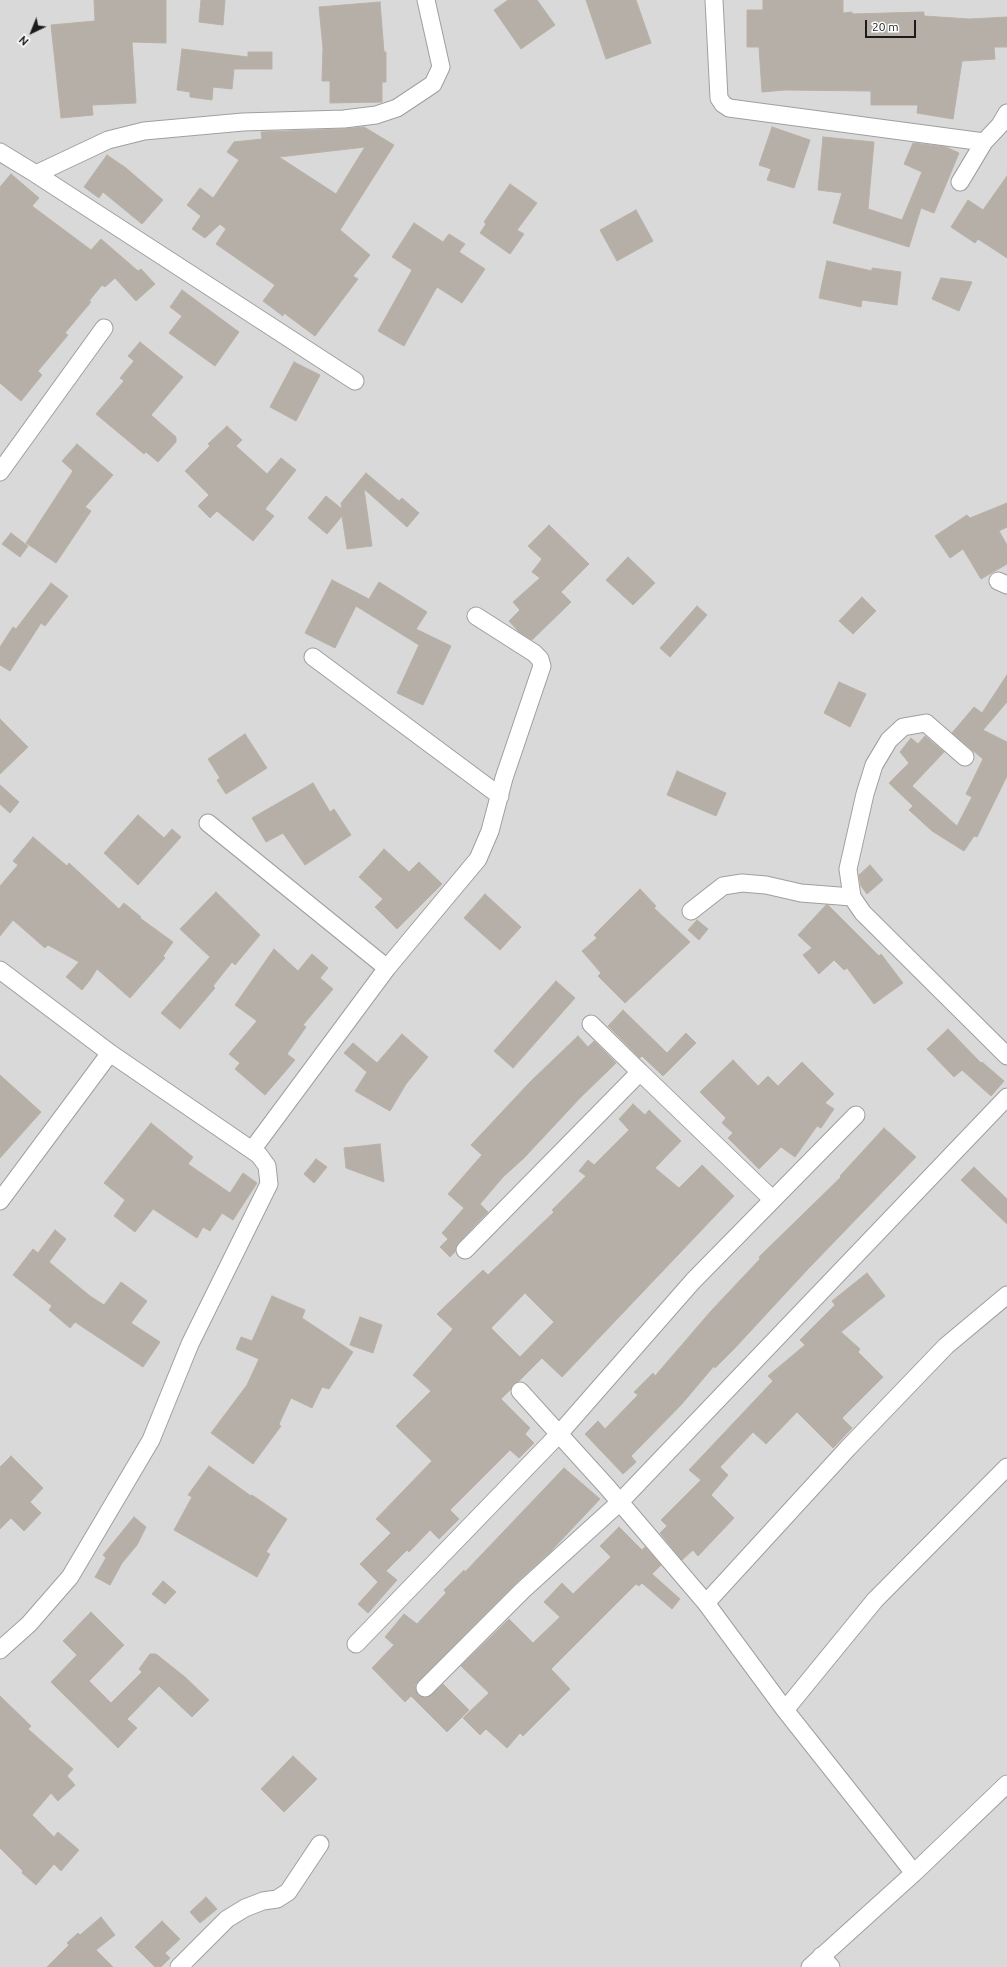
<!DOCTYPE html>
<html>
<head>
<meta charset="utf-8">
<style>
	body { margin:0 }
	#map { position:relative; width:1007px; height:1967px; overflow:hidden; background:#ece9e2; font-family:Ubuntu,sans-serif }
	canvas { display:block }
	.north { position:absolute; left:12px; top:12px; width:40px; height:40px; -webkit-text-stroke:3px #fff; paint-order:stroke; rotate:223deg; font-size:11px; font-weight:700; line-height:16px; text-align:center; color:#1b1b1b }
	.north::after { content:''; display:block; margin:auto; width:14px; height:18px; background:#1b1b1b; clip-path:polygon(50% 0,100% 100%,50% 72%,0 100%) }
	.scale { position:absolute; left:865px; top:20px; width:51px; height:18px; box-sizing:border-box; border:2px solid #1b1b1b; border-top:0; padding-left:5px; font-size:12px; line-height:14px; white-space:nowrap; color:#1b1b1b; -webkit-text-stroke:3px #fff; paint-order:stroke }
</style>
</head>
<body>
<div id="map">
<canvas width="1007" height="1967"></canvas>
<div class="north">N</div>
<div class="scale">20 m</div>
</div>
<script>
const ctx = document.querySelector('canvas').getContext('2d');
ctx.lineJoin = 'round';
function fillPath(path, color) {
  ctx.fillStyle = color;
  ctx.fill(path, 'evenodd');
}
function toPath(rows) {
  const path = new Path2D();
  for (const r of rows) {
    path.moveTo(r[0], r[1]);
    for (let i = 2; i < r.length; i += 2) path.lineTo(r[i], r[i + 1]);
  }
  return path;
}
function strokePath(path, color, width, dash) {
  ctx.strokeStyle = color;
  ctx.lineWidth = width;
  ctx.lineCap = dash ? 'butt' : 'round';
  ctx.setLineDash(dash || []);
  ctx.stroke(path);
}
const residential = toPath([
	[0,0,1007,0,1007,1967,0,1967]
]);
const building = toPath([
	[94,0,166,0,166,43,132,42,136,103,92,105,93,115,61,118,51,25,95,21,94,0],
	[201,0,225,0,223,25,199,22,201,0],
	[508,0,537,0,555,25,521,49,494,10,508,0],
	[586,0,636,0,651,43,606,59,586,0],
	[763,0,843,0,843,13,852,12,852,14,924,12,924,16,969,19,1007,17,1007,47,994,47,995,59,962,61,953,119,917,113,918,105,871,105,871,91,785,90,762,92,759,47,747,47,747,10,763,10,763,0],
	[380,2,384,52,386,52,386,82,382,82,382,102,330,103,330,81,322,81,323,48,319,7,380,2],
	[182,49,248,57,248,52,272,52,272,69,234,69,232,89,213,87,212,100,190,97,190,92,177,90,182,49],
	[364,127,394,145,340,230,370,255,353,276,358,279,315,336,284,313,283,316,263,301,275,285,216,244,226,229,220,224,205,238,192,229,201,216,187,205,200,188,213,198,216,194,239,160,227,152,234,142,262,139,261,132,344,129,364,127],
	[365,147,336,194,279,157,365,147],
	[772,127,810,140,794,188,767,180,771,169,759,165,772,127],
	[823,137,874,142,868,209,902,220,922,172,904,164,913,143,946,147,959,153,934,213,921,208,909,247,833,223,842,193,818,190,823,137],
	[107,155,126,168,163,200,142,224,103,192,99,198,84,187,107,155],
	[11,174,39,198,32,206,91,250,101,239,138,271,141,269,155,284,136,301,115,278,105,287,102,285,89,301,91,302,65,333,68,335,38,371,42,375,21,401,0,383,0,187,11,174],
	[1007,176,1007,258,978,239,975,243,951,227,968,200,983,210,1007,176],
	[510,184,537,203,517,230,524,234,510,254,480,233,486,224,484,222,510,184],
	[636,210,653,241,617,261,600,230,636,210],
	[414,223,443,242,449,234,465,244,459,252,485,269,462,303,437,287,404,346,378,331,412,270,392,257,414,223],
	[827,261,872,271,872,268,901,272,897,305,862,300,861,307,819,298,827,261],
	[941,278,972,282,959,311,932,299,941,278],
	[182,290,239,332,215,366,169,333,182,316,170,307,182,290],
	[140,342,183,377,151,415,176,437,176,442,158,462,146,452,144,454,96,414,124,381,120,378,134,361,128,356,140,342],
	[294,362,320,375,296,421,270,407,294,362],
	[227,426,242,440,236,446,267,474,281,458,296,470,265,509,274,516,253,541,217,511,210,518,198,506,209,495,185,471,210,446,208,444,227,426],
	[77,444,113,475,85,507,91,511,56,563,26,543,73,471,62,461,77,444],
	[366,473,399,501,402,498,419,513,407,527,364,489,372,546,347,549,342,516,327,534,308,518,326,496,342,509,341,503,366,473],
	[1007,503,1007,527,999,531,1007,545,1007,564,981,579,963,549,950,558,935,536,967,515,970,518,1007,503],
	[549,525,589,564,561,592,571,602,532,640,520,633,509,621,520,610,513,602,540,578,532,572,542,559,528,546,549,525],
	[11,533,28,546,20,557,2,544,11,533],
	[628,557,655,583,633,605,606,580,628,557],
	[332,580,369,599,379,582,427,612,416,629,451,646,423,705,397,693,419,645,356,606,335,648,305,633,332,580],
	[51,583,68,596,45,626,41,623,10,671,0,665,0,647,13,627,16,629,51,583],
	[862,597,876,611,853,634,839,621,862,597],
	[697,606,707,615,670,657,660,648,697,606],
	[1007,675,1007,702,983,730,1007,742,1007,776,977,837,974,836,964,851,932,831,909,810,913,806,889,783,909,763,900,752,911,738,918,744,925,736,944,752,912,786,957,826,972,797,966,794,983,759,952,733,974,707,982,713,1007,675],
	[839,682,866,694,850,727,824,713,839,682],
	[0,719,28,747,0,774,0,719],
	[245,734,267,768,226,794,217,780,220,778,208,759,245,734],
	[677,771,726,793,716,816,667,795,677,771],
	[313,783,330,812,334,809,351,835,305,865,283,833,266,842,252,818,313,783],
	[0,785,19,802,10,813,0,804,0,785],
	[138,815,164,838,172,829,181,837,138,885,104,853,138,815],
	[33,837,67,866,69,863,119,909,124,903,141,917,140,918,173,942,163,956,165,958,130,998,97,969,90,980,82,990,66,977,79,962,48,945,45,948,13,920,0,936,0,886,18,865,13,861,33,837],
	[384,849,409,872,419,862,442,884,397,929,375,907,383,899,359,877,384,849],
	[870,865,883,880,867,894,861,886,859,875,870,865],
	[640,889,656,906,654,908,690,942,625,1003,598,976,601,973,582,951,597,938,594,935,640,889],
	[216,892,260,935,235,965,232,962,213,986,215,988,180,1029,161,1013,210,957,180,929,216,892],
	[485,894,521,927,500,950,464,918,485,894],
	[826,905,828,905,879,956,881,954,903,983,874,1004,847,968,844,970,834,960,819,974,803,955,812,948,798,935,826,905],
	[697,920,708,929,699,940,688,930,697,920],
	[274,949,298,971,312,954,328,968,320,978,333,989,303,1025,306,1027,287,1054,295,1060,265,1095,235,1069,240,1063,229,1054,257,1021,235,1005,274,949],
	[556,981,575,998,513,1068,494,1051,556,981],
	[623,1010,667,1053,686,1033,696,1043,663,1076,642,1056,640,1058,608,1026,623,1010],
	[948,1029,981,1063,982,1062,1004,1081,991,1096,962,1070,954,1077,927,1049,948,1029],
	[402,1034,428,1057,406,1084,390,1111,355,1091,367,1072,344,1053,353,1043,377,1063,402,1034],
	[578,1036,588,1047,594,1041,616,1063,580,1098,524,1158,503,1177,480,1204,488,1212,458,1243,455,1252,450,1257,440,1247,448,1239,442,1233,464,1208,448,1194,482,1155,471,1145,530,1082,578,1036],
	[733,1060,758,1086,768,1076,778,1086,802,1062,834,1094,825,1103,834,1109,821,1128,817,1126,795,1157,781,1147,759,1169,728,1138,733,1133,722,1123,726,1118,700,1092,733,1060],
	[0,1075,41,1112,0,1158,0,1075],
	[633,1104,645,1115,649,1110,681,1141,655,1168,679,1188,702,1165,734,1196,562,1377,542,1358,519,1381,513,1384,510,1390,501,1399,530,1428,525,1434,534,1443,519,1458,510,1450,450,1510,459,1519,439,1539,430,1530,409,1552,407,1550,386,1571,397,1580,368,1613,358,1604,378,1582,360,1564,391,1533,376,1519,432,1461,396,1426,431,1391,413,1375,453,1329,437,1314,483,1270,488,1275,554,1212,552,1210,586,1176,579,1171,588,1160,594,1165,629,1130,619,1119,633,1104],
	[525,1293,554,1322,520,1357,491,1328,525,1293],
	[151,1123,193,1157,188,1164,230,1193,243,1173,257,1183,233,1220,222,1213,210,1231,203,1227,197,1238,153,1209,135,1232,114,1216,125,1200,104,1183,151,1123],
	[884,1128,916,1157,808,1269,734,1349,715,1368,714,1366,681,1405,631,1456,636,1462,623,1474,585,1434,598,1421,605,1429,638,1395,634,1392,653,1373,655,1376,711,1311,760,1259,759,1257,841,1177,840,1176,884,1128],
	[380,1144,384,1182,346,1168,344,1148,380,1144],
	[316,1159,327,1167,314,1183,304,1174,316,1159],
	[974,1167,1007,1199,1007,1224,961,1180,974,1167],
	[55,1230,66,1239,49,1262,90,1296,104,1305,121,1282,147,1301,131,1323,160,1342,143,1367,75,1322,70,1328,49,1310,52,1306,13,1275,33,1249,38,1253,55,1230],
	[867,1273,885,1296,841,1332,860,1349,858,1352,883,1377,842,1418,852,1428,833,1448,797,1412,766,1444,753,1432,720,1467,728,1475,711,1495,734,1518,698,1556,693,1550,682,1560,660,1533,667,1526,661,1520,701,1480,689,1470,773,1381,768,1376,805,1345,800,1340,835,1305,832,1301,867,1273],
	[272,1296,305,1310,302,1318,353,1352,329,1389,322,1387,312,1408,291,1398,279,1424,281,1426,253,1464,211,1433,247,1385,259,1359,236,1349,241,1337,252,1341,272,1296],
	[360,1317,382,1325,373,1353,350,1345,360,1317],
	[11,1456,43,1488,30,1502,41,1513,24,1531,11,1518,0,1529,0,1467,11,1456],
	[209,1466,251,1496,252,1495,287,1519,266,1552,270,1554,257,1577,174,1530,192,1497,188,1495,209,1466],
	[564,1468,600,1499,550,1552,516,1583,415,1685,418,1695,427,1698,443,1684,469,1710,447,1732,411,1696,405,1702,372,1668,394,1645,385,1637,404,1614,417,1624,446,1593,444,1590,464,1570,465,1572,564,1468],
	[134,1517,146,1527,137,1545,122,1563,110,1585,95,1577,106,1558,103,1555,134,1517],
	[619,1527,642,1550,645,1547,661,1565,652,1574,680,1599,672,1609,642,1583,639,1586,636,1584,551,1669,570,1689,523,1736,520,1733,507,1748,486,1729,480,1735,463,1718,489,1693,461,1666,509,1619,533,1643,560,1617,544,1602,562,1583,573,1594,611,1557,600,1546,619,1527],
	[163,1581,176,1592,165,1604,152,1594,163,1581],
	[91,1612,124,1645,89,1681,111,1703,142,1672,139,1669,150,1654,156,1654,185,1677,209,1700,192,1717,159,1686,127,1719,137,1728,118,1748,51,1682,77,1655,63,1641,91,1612],
	[0,1696,31,1726,28,1729,73,1769,67,1776,75,1785,58,1801,51,1793,32,1815,54,1837,58,1832,79,1850,61,1871,54,1864,36,1885,22,1873,23,1871,0,1848,0,1696],
	[293,1756,317,1779,284,1812,261,1789,293,1756],
	[206,1897,217,1909,200,1923,190,1912,206,1897],
	[101,1917,115,1935,96,1950,113,1967,47,1967,69,1945,67,1943,78,1933,80,1935,101,1917],
	[162,1921,180,1939,165,1953,170,1958,161,1967,155,1967,135,1947,162,1921]
]);
const minor = toPath([
	[714,0,719,98,723,104,729,108,984,142],
	[0,152,36,174,355,381],
	[36,174,108,140,144,131,243,122,344,119,376,115,397,108,433,84,441,67,426,0],
	[960,182,984,142,1000,125,1007,113],
	[0,472,104,328],
	[998,581,1007,585],
	[313,657,500,796],
	[965,757,926,723,903,727,889,740,874,765,865,794,848,869,852,897,863,913,1007,1056],
	[208,823,387,968],
	[691,911,723,886,742,883,766,885,801,893,852,897],
	[0,970,110,1053,259,1155,267,1166,269,1184,190,1344,151,1440,70,1577,29,1624,0,1650],
	[591,1024,640,1072],
	[252,1150,387,968,478,859,490,831,504,778,542,666,540,659,534,653,476,616],
	[0,1201,110,1053],
	[465,1250,640,1072,772,1199],
	[520,1391,607,1487,706,1603,785,1710,914,1873],
	[706,1603,848,1448,946,1346,1007,1295],
	[356,1644,559,1434,693,1281,856,1115],
	[425,1688,523,1590,620,1502,1007,1097],
	[785,1710,875,1600,1007,1467],
	[821,1956,831,1967],
	[179,1967,227,1919,245,1908,263,1901,277,1899,288,1892,320,1844],
	[810,1967,914,1873,1007,1784]
]);
fillPath(residential, '#d9d9d9');
fillPath(building, '#b5afa8');
strokePath(building, '#bbb1a6', 1);
strokePath(minor, '#9f9f9f', 19);
strokePath(minor, '#fff', 17);
</script>
</body>
</html>
